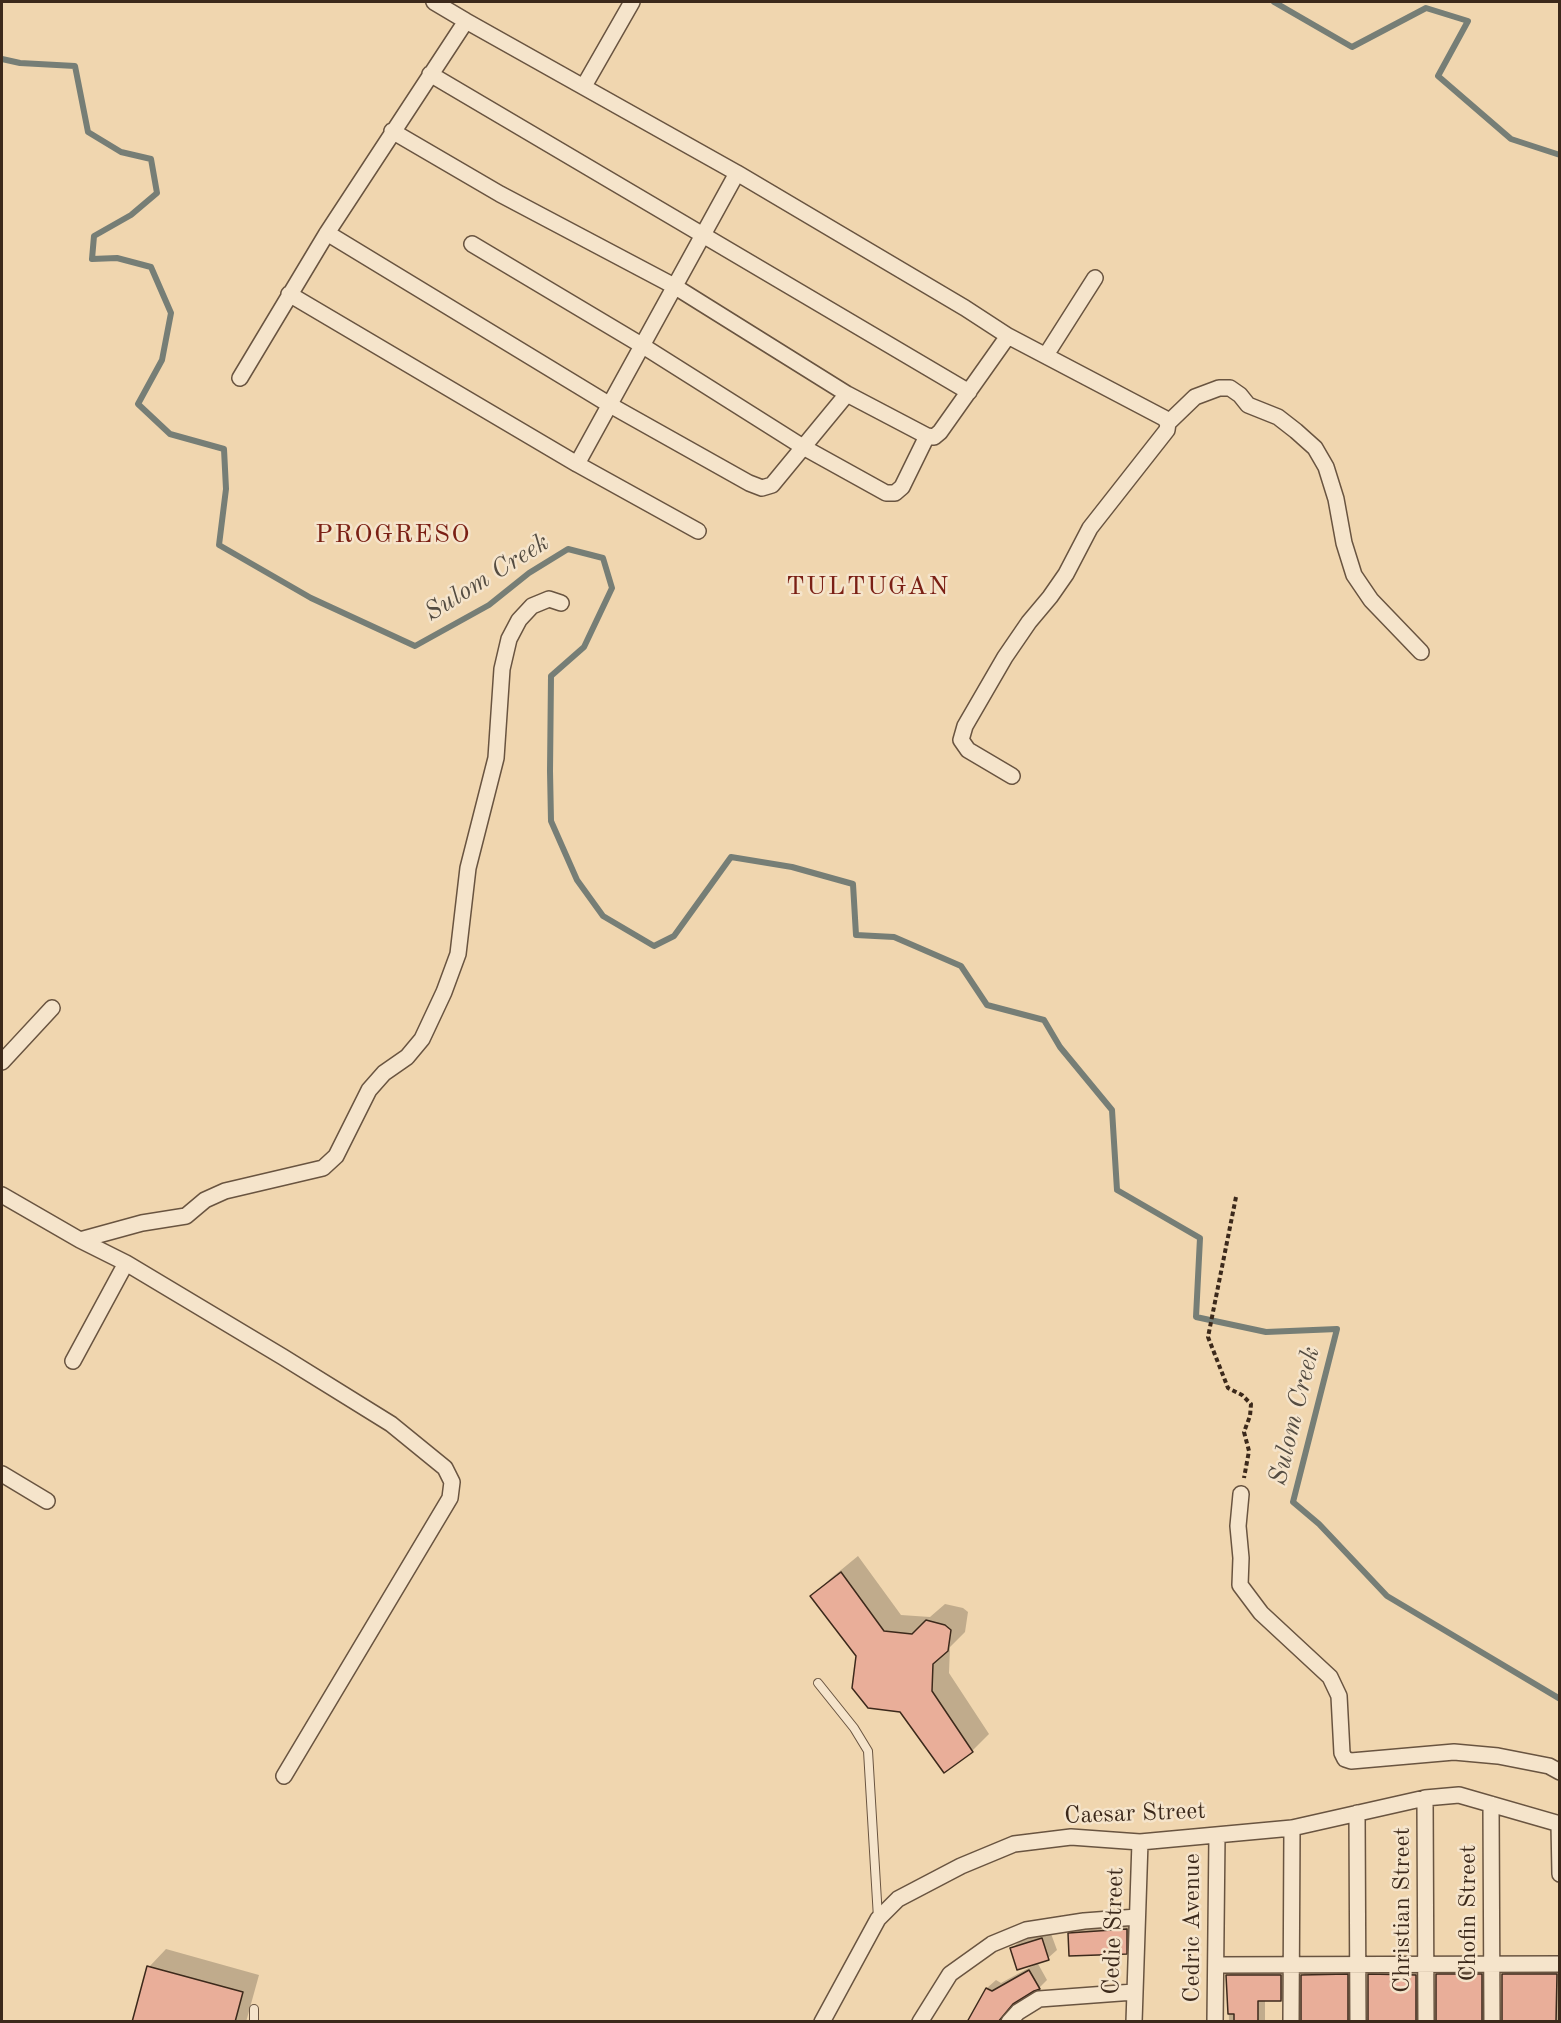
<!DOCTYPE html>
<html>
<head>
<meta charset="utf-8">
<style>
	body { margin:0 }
	#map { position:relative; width:1561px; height:2023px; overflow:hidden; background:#f0d6af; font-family:"Old Standard TT",serif }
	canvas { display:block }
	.frame { position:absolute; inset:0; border:3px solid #3c291b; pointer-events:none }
</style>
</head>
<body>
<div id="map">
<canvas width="1561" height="2023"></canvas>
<div class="frame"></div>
</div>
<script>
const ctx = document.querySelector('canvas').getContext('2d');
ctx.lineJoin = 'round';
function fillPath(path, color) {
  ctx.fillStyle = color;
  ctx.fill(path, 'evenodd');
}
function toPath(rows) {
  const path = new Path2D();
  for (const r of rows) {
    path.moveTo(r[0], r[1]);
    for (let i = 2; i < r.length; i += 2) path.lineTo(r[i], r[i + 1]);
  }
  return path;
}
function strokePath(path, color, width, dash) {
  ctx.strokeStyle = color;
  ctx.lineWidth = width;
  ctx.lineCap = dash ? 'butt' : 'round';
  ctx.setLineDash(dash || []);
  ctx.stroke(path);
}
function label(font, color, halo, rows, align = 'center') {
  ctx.font = font + ' "Old Standard TT",serif';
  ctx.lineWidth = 5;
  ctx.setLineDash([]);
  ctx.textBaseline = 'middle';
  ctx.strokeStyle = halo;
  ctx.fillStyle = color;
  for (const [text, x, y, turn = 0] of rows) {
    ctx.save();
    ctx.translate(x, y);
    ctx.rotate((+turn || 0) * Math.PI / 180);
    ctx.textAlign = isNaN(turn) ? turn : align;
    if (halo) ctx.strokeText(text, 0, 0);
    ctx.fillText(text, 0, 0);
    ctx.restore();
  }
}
const shadow = toPath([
	[858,1556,901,1615,930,1617,945,1604,963,1608,968,1612,965,1632,950,1647,949,1673,989,1734,972,1751,944,1771,812,1596,830,1579],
	[1135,1922,1134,1944,1126,1952,1070,1934,1078,1926],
	[1050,1931,1057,1950,1048,1958,1037,1962,1047,1980,1039,1988,1011,2003,1001,2022,968,2022,987,1988,996,1980,1001,1983,1036,1964,1011,1949,1020,1941],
	[166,1949,259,1975,246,2022,134,2022,149,1967],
	[1355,1967,1360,2022,1302,2022,1302,1975,1310,1968],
	[1377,1967,1423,1968,1427,2022,1369,2022,1369,1975],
	[1445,1967,1489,1967,1493,2022,1437,2022,1437,1975],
	[1511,1967,1560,1967,1560,2022,1503,2022,1503,1975],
	[1235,1969,1288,1969,1288,1993,1281,2000,1265,2000,1265,2022,1229,2022,1228,1976]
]);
const stream = toPath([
	[1274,2,1352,47,1426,8,1468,21,1438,76,1511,139,1560,155],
	[2,59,20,63,75,66,88,132,121,152,151,159,157,193,131,215,94,236,92,259,117,258,151,267,171,313,162,360,138,404,170,434,224,449,226,489,219,545,311,598,415,646,489,605,529,573,568,549,603,558,612,588,584,647,551,676,550,771,551,821,577,880,603,916,654,946,674,936,731,857,792,867,853,884,856,935,894,937,961,966,987,1005,1044,1020,1060,1047,1112,1110,1117,1190,1200,1238,1196,1317,1266,1332,1337,1329,1293,1502,1319,1524,1387,1596,1560,1699]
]);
const building = toPath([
	[841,1572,884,1631,912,1634,926,1620,945,1625,951,1630,948,1651,933,1664,932,1691,973,1752,944,1773,900,1712,868,1708,852,1688,856,1656,810,1596,841,1572],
	[1127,1929,1127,1954,1069,1956,1068,1933,1127,1929],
	[1042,1938,1049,1960,1017,1970,1010,1948,1042,1938],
	[147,1966,243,1992,235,2022,132,2022,147,1966],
	[1029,1970,1040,1989,1034,1991,1013,2004,998,2022,967,2022,986,1988,992,1991,1029,1970],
	[1348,1974,1348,2022,1301,2022,1301,1975,1348,1974],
	[1368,1974,1416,1975,1416,2022,1368,2022,1368,1974],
	[1436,1974,1482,1974,1482,2022,1436,2022,1436,1974],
	[1502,1974,1557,1974,1556,2022,1502,2022,1502,1974],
	[1226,1975,1281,1975,1281,2001,1258,2001,1258,2022,1234,2022,1234,2014,1228,2014,1226,1975]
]);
const path = toPath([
	[1236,1197,1208,1337,1228,1388,1242,1395,1251,1404,1250,1416,1244,1432,1249,1451,1244,1478]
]);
const service = toPath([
	[818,1683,854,1728,868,1751,878,1918],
	[254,2009,254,2022]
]);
const minor = toPath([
	[430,74,969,392],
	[584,86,632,2],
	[392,131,500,194,674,286,847,394,927,436,934,437,940,432,1008,336,965,308,737,173,466,21,434,2],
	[327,233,610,405,749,483,762,488,772,485,847,394],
	[472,244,643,346,803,447,886,493,895,493,902,487,927,436],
	[289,294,577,464,698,531],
	[1008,336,1164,418,1168,423,1167,430,1090,528,1066,574,1050,597,1029,622,1005,657,965,726,961,740,968,750,1012,776],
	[1046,355,1095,278],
	[240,378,327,233,466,21],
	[1168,423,1195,397,1219,388,1230,388,1240,395,1248,405,1278,417,1296,431,1315,448,1326,467,1336,499,1344,543,1354,575,1371,600,1421,652],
	[577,464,737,173],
	[2,1062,52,1008],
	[2,1195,80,1240,126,1263,283,1357,391,1424,445,1468,452,1482,450,1498,284,1776],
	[80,1240,142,1223,186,1216,205,1200,225,1191,323,1168,336,1156,369,1090,384,1073,407,1057,422,1039,444,992,458,954,468,868,496,758,502,669,509,639,519,620,532,606,549,599,561,603],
	[73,1361,126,1263],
	[2,1474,47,1501],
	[1241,1494,1238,1526,1241,1558,1240,1585,1261,1613,1330,1677,1339,1696,1342,1753,1345,1759,1351,1761,1454,1752,1498,1756,1549,1766,1560,1772],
	[1425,1798,1426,2022],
	[1491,1804,1492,2022],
	[1357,1813,1358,2022],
	[1559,1824,1560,1874],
	[1216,1965,1560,1964],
	[822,2022,878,1919,898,1899,961,1866,1014,1844,1071,1837,1140,1842,1292,1828,1425,1798,1459,1795,1560,1824],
	[920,2022,950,1974,992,1944,1026,1930,1084,1921,1137,1917],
	[1009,2022,1018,2012,1039,1999,1134,1992],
	[1134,2022,1140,1842],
	[1215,2022,1217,1835],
	[1291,2022,1292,1828]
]);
const streetNames = [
	["Caesar Street",1135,1814,-2],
	["Christian Street",1403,1910,-90],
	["Chofin Street",1469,1913,-90],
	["Cedric Avenue",1193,1928,-90],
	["Cedie Street",1114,1931,-88]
];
const neighbourhoodNames = [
	["PROGRESO",393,535],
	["TULTUGAN",868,587]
];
const waterNames = [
	["Sulom Creek",487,578,-32],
	["Sulom Creek",1295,1416,-76]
];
fillPath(shadow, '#0003');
strokePath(stream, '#767e76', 6);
fillPath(building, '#e9ae99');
strokePath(building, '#3c291b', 1.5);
strokePath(service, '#695440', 10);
strokePath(minor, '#695440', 18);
strokePath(path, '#3c291b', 4, [4.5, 3]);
strokePath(service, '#f5e4cb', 8);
strokePath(minor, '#f5e4cb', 15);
label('24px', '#3c291b', '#f5e4cb', streetNames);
ctx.letterSpacing = '1.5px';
label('26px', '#7a1f14', '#f5e4cb', neighbourhoodNames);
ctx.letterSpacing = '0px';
label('italic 26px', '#544c41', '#f5e4cb', waterNames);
</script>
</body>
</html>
